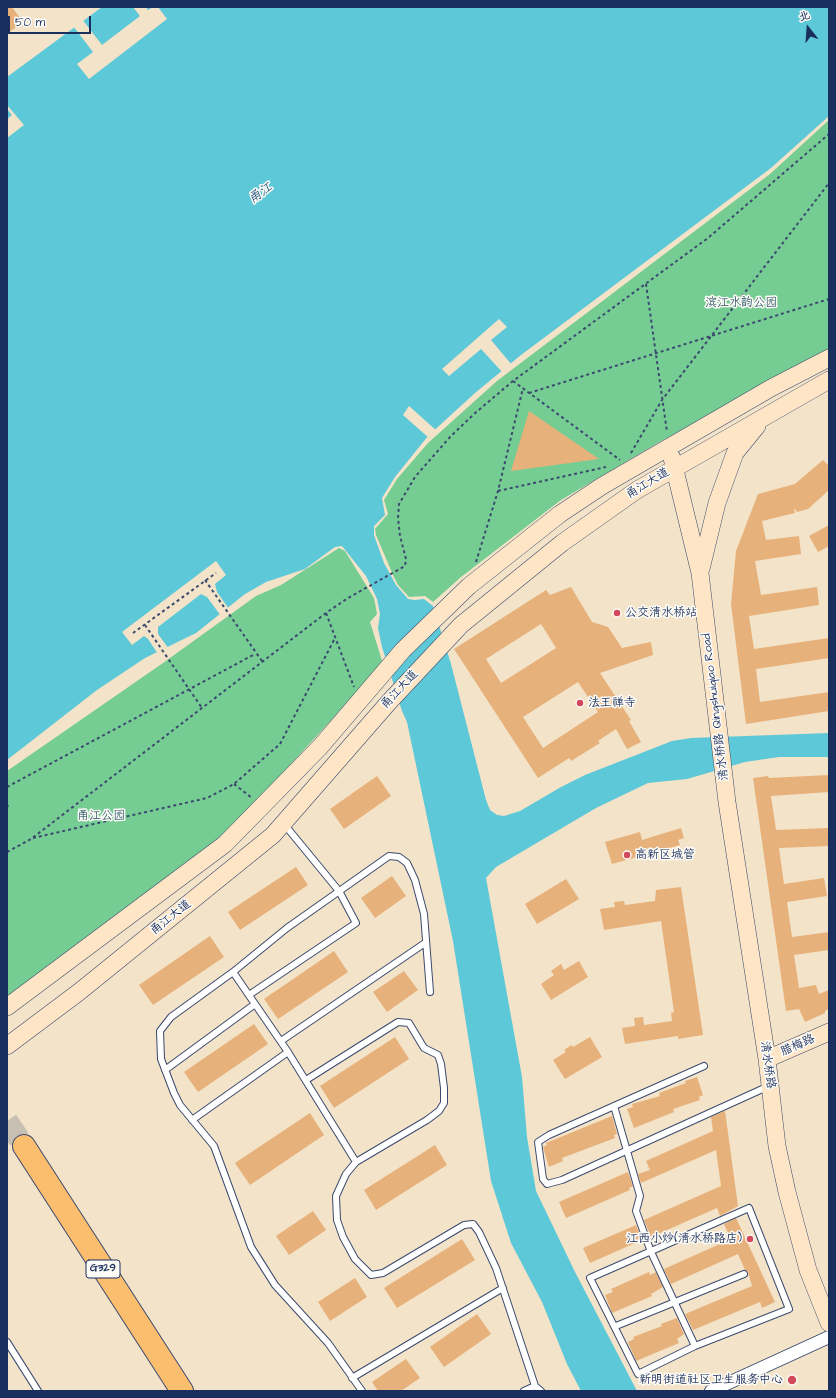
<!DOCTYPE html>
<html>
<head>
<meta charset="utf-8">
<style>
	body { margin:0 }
	#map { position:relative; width:836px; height:1398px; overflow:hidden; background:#f3e3c8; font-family:"Architects Daughter","LXGW WenKai TC",sans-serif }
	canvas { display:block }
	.frame { position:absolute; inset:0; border:8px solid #1b2f5e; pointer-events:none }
	.north { position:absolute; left:788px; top:8px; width:40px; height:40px; -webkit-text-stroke:3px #fdfcf7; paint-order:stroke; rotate:343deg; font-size:11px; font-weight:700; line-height:16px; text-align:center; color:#1b2f5e }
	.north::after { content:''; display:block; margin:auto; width:14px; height:18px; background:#1b2f5e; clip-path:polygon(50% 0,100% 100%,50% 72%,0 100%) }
	.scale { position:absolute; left:8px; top:16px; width:83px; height:18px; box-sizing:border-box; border:2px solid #1b2f5e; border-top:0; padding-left:5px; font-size:12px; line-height:14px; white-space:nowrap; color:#1b2f5e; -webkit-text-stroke:3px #fdfcf7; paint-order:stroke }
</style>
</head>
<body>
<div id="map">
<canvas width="836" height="1398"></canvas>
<div class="frame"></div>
<div class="north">北</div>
<div class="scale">50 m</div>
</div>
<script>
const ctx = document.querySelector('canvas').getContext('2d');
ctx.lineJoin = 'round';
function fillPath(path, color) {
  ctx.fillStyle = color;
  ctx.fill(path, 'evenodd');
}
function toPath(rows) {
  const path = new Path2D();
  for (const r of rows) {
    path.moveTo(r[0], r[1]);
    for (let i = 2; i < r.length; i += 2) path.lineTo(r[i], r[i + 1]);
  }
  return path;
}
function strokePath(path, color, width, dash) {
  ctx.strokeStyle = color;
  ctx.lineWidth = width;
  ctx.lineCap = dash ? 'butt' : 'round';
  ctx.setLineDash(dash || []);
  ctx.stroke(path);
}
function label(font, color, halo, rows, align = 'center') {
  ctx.font = font + ' "Architects Daughter","LXGW WenKai TC",sans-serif';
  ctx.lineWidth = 3;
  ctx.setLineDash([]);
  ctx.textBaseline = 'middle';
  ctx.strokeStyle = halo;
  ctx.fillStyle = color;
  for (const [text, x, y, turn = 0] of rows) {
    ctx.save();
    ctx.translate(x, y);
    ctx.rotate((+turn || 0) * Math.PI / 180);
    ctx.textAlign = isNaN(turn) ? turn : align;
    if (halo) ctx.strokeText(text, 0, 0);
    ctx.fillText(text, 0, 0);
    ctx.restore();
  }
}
const green = toPath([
	[829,120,829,354,661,441,561,500,461,577,433,602,425,596,409,597,398,585,393,575,376,535,375,529,388,514,384,500,397,479,428,443,497,381,770,174],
	[339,548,345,551,374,598,377,614,370,622,383,664,241,818,206,850,7,1001,7,771,163,663,256,596,281,585]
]);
const water = toPath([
	[102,7,829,7,829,116,771,168,521,355,475,393,428,436,395,477,382,498,385,515,374,526,374,535,384,563,396,585,408,599,415,600,424,599,433,606,451,664,486,800,490,810,497,815,504,816,520,811,561,787,585,775,672,741,691,738,829,733,829,757,779,757,745,762,687,779,648,783,596,808,496,867,486,878,522,1077,527,1137,536,1191,575,1272,637,1391,581,1391,567,1364,542,1302,511,1243,491,1181,453,941,407,722,402,711,382,647,378,628,380,614,377,599,366,576,342,546,335,547,305,569,266,582,245,594,196,633,145,658,97,690,7,760,7,77]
]);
const pier = toPath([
	[133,7,146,7,148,10,153,7,158,7,167,19,89,79,77,64,93,52,73,26,82,19,102,45,140,16],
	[7,105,24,125,7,138,7,119,12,115,7,109],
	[499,319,507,327,491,340,512,365,503,373,481,349,449,376,442,369],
	[409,406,437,431,429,438,403,415],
	[216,561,226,575,215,584,217,592,229,609,221,616,207,597,201,594,158,627,158,634,169,649,158,654,148,639,144,636,132,645,122,632]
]);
const building = toPath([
	[7,7,12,7,23,22,7,34],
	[529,411,599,459,511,471],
	[823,460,829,466,829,490,808,509,797,512,794,508,795,513,762,521,766,540,799,536,801,554,755,561,761,595,817,587,819,605,749,616,754,649,829,638,829,658,756,669,760,702,829,692,829,711,746,724,731,604,736,551,758,494,795,484],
	[829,525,829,546,818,552,809,536],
	[571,587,592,622,608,627,622,648,651,642,653,655,600,673,631,720,629,721,641,742,627,749,616,729,598,741,600,743,571,761,569,758,538,778,454,649,546,590,550,595],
	[541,624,556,648,501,683,486,659],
	[578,682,598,712,543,748,523,717],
	[829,775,829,792,771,796,776,830,829,828,829,846,779,848,784,884,824,878,827,896,787,902,792,937,829,932,829,950,794,955,799,988,816,985,819,994,829,990,829,1009,825,1011,825,1013,805,1022,799,1009,786,1011,753,778,768,776,769,778],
	[377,776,391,796,344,829,330,809],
	[681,828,684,838,678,840,680,845,612,864,605,842,640,832,642,840],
	[296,867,308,885,240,930,228,912],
	[392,876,406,896,375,918,361,898],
	[566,879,579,899,537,924,525,904],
	[681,887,703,1035,678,1039,678,1036,625,1044,622,1028,635,1026,634,1018,643,1017,644,1025,672,1021,671,1013,674,1012,661,921,604,930,600,909,615,907,614,902,624,901,625,905,655,901,656,890],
	[210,936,224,957,153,1005,139,985],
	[334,951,348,972,278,1019,264,999],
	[579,961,588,977,551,1000,541,984,554,975,551,971,561,964,564,970],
	[404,971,418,990,387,1012,373,992],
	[254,1024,268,1044,198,1092,184,1072],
	[395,1037,409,1059,334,1108,320,1086],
	[590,1037,602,1057,565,1079,553,1060,566,1052,564,1050,572,1045,573,1047],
	[697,1077,703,1095,699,1097,700,1100,673,1109,674,1112,634,1128,627,1109,633,1107,632,1104,660,1096,659,1093,686,1083,685,1081],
	[725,1111,738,1206,720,1216,717,1208,651,1237,644,1220,721,1186,716,1150,641,1183,638,1174,650,1170,646,1161,713,1131,711,1117],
	[310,1113,324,1135,250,1185,235,1163],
	[612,1116,617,1134,614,1135,615,1138,562,1158,563,1161,549,1167,543,1147,547,1145,546,1143],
	[435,1145,447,1165,376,1210,364,1190],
	[628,1172,633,1186,629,1188,630,1190,566,1218,559,1202],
	[313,1211,326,1230,289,1255,276,1236],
	[736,1218,775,1302,762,1308,760,1302,693,1330,685,1314,752,1286,748,1272,745,1270,738,1254,671,1284,664,1269,731,1239,724,1224],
	[636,1225,642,1240,590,1263,583,1248],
	[462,1239,475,1260,397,1308,384,1288],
	[649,1272,650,1275,656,1272,663,1287,651,1294,652,1296,612,1313,605,1295,613,1292,611,1289],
	[355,1278,367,1297,330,1321,318,1302],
	[477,1314,491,1334,444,1367,430,1347],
	[677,1318,684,1334,677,1339,679,1343,636,1361,628,1342,634,1339,633,1337,662,1326,661,1324],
	[406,1359,420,1378,401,1391,378,1391,372,1382]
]);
const highwayTunnel = toPath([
	[7,1121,24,1146]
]);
const path = toPath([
	[646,284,667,432],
	[513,381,620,460],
	[529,393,829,299],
	[631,453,662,400,829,183],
	[498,491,606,467],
	[476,562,498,491,523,388],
	[205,580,262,661],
	[326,613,354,687],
	[145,625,202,708],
	[133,633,216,573],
	[234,784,252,798],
	[7,787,255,654],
	[7,804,8,807,7,808],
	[33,838,207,798,234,784,280,744,335,638],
	[7,852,31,839,326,613,348,598,405,566,406,559,400,536,398,518,399,504,415,477,450,437,474,414,513,381,708,238,829,134]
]);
const lane = toPath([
	[233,972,288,1052,356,1162],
	[249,995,356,923,339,891,284,824],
	[281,1041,425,943],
	[704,1066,549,1135,538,1142,543,1179,547,1184,562,1180,769,1086],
	[165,1070,255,1004],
	[306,1080,398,1022,409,1023,424,1048,438,1055,441,1064,444,1088,444,1103,439,1111,427,1120,356,1162,346,1174,336,1196,337,1220,343,1237,355,1259,371,1275,383,1273,464,1225,473,1224,479,1232,496,1268,535,1386,541,1391],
	[614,1106,640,1196,636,1211,651,1252,695,1346],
	[192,1120,288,1052],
	[749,1208,789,1309,695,1346,638,1374,590,1278,749,1208],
	[616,1326,744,1274],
	[7,1342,38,1391],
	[352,1378,503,1288],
	[362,1391,328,1343,275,1285,251,1247,214,1146,180,1105,174,1093,161,1059,160,1031,171,1017,233,972,287,928,389,856,399,857,407,863,415,880,424,914,430,992],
	[524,1391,535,1386]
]);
const street = toPath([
	[711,1391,829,1337]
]);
const secondary = toPath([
	[672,458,700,573,727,802,767,1059,777,1146,787,1192,808,1270,829,1323],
	[701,569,717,503,735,453,757,426],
	[7,1007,225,844,320,747,403,650,469,586,560,514,602,486,771,388,829,358],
	[7,1046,79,992,273,835,389,702,461,625,562,543,637,490,829,380],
	[767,1059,829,1032]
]);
const highway = toPath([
	[24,1146,182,1391]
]);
const markers = [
	[617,613,4,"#d1495b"],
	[580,703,4,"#d1495b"],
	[627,855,4,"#d1495b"],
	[750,1239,4,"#d1495b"],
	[792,1380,5,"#d1495b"]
];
const shields = [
	[103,1269,34]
];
const shieldNames = [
	["G329",103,1269]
];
const parkNames = [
	["滨江水韵公园",741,303],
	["甬江公园",101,816]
];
const streetNames = [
	["甬江大道",648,484,-31],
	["甬江大道",400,690,-47],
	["清水桥路 Qingshuiqiao Road",716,707,-97],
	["甬江大道",171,918,-39],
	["腊梅路",798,1046,-24],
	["清水桥路",767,1065,82]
];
const poiNames = [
	["公交清水桥站",625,613],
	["法王禅寺",588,703],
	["高新区城管",635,855],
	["江西小炒(清水桥路店)",742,1239,"right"],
	["新明街道社区卫生服务中心",783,1380,"right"]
];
const waterNames = [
	["甬江",261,194,-36]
];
fillPath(green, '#75cd93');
fillPath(water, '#5dc8d8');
fillPath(pier, '#f3e3c8');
fillPath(building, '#e7b17b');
strokePath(highwayTunnel, '#c8bfb3', 22, [22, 11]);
strokePath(lane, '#3b4a6e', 8);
strokePath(street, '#3b4a6e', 14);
strokePath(secondary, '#3b4a6e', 18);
strokePath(highway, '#3b4a6e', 24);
strokePath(path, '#3b4a6e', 2, [3, 3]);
strokePath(lane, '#fff', 6);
strokePath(street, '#fff', 12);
strokePath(secondary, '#fde5c5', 17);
strokePath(highway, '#fbbd6e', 22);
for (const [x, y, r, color] of markers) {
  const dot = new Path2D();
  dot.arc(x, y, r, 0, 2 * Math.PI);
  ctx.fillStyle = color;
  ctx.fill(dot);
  strokePath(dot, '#fdfcf7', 1.5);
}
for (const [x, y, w] of shields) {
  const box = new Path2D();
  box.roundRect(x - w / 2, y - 9, w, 18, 3);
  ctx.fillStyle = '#fdfcf7';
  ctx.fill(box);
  strokePath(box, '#1b2f5e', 1);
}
label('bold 11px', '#1b2f5e', null, shieldNames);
label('12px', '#365e6e', '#fdfcf7', parkNames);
label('12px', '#1b2f5e', '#fdfcf7', streetNames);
label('12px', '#1b2f5e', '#fdfcf7', poiNames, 'left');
label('italic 13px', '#2f5d83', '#fdfcf7', waterNames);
</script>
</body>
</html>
